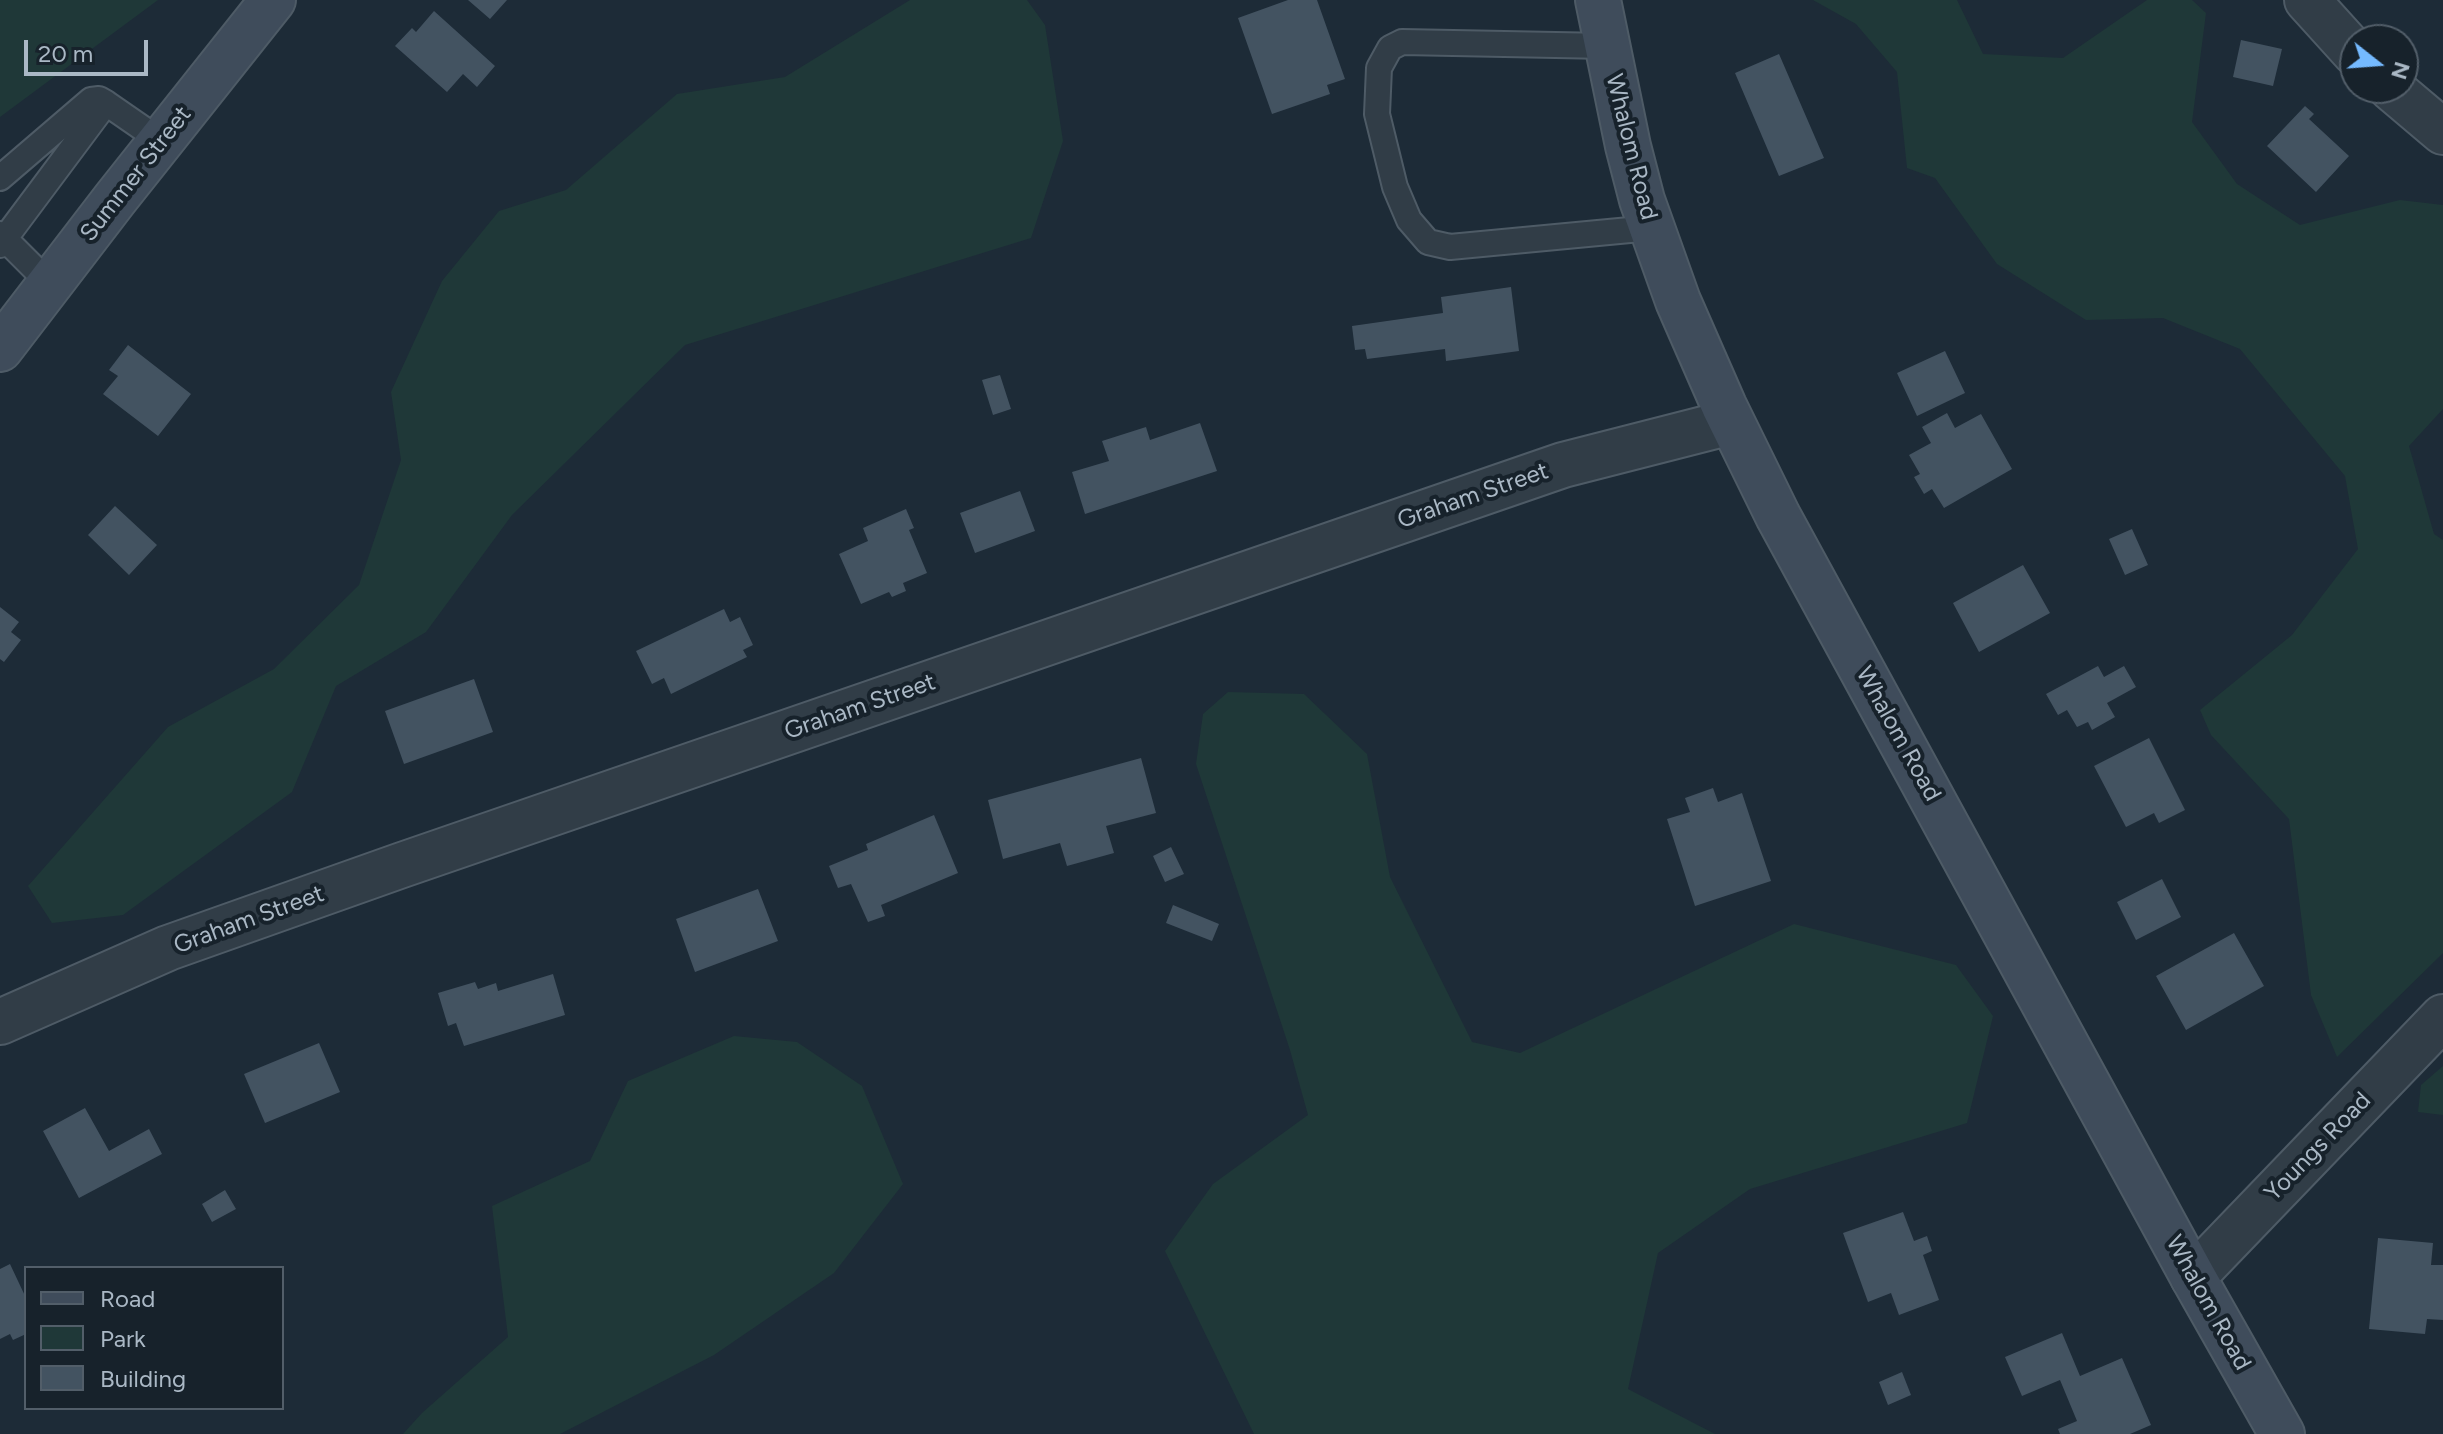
<!DOCTYPE html>
<html>
<head>
<meta charset="utf-8">
<style>
	body { margin:0 }
	#map { position:relative; width:2443px; height:1434px; overflow:hidden; background:#1d2b37; font-family:Figtree,sans-serif }
	canvas { display:block }
	.legend { position:absolute; left:24px; top:1266px; width:260px; height:144px; box-sizing:border-box; background:#17222b; border:2px solid #525e69; margin:0; padding:10px 14px; list-style:none; font-size:24px; color:#aab8c5 }
	.legend li { display:flex; align-items:center; gap:16px; height:40px }
	.legend b { width:40px; border:2px solid #525e69 }
	.north { position:absolute; left:2339px; top:24px; width:80px; height:80px; box-sizing:border-box; background:#17222b; border:2px solid #525e69; border-radius:50%; rotate:107deg; font-size:22px; font-weight:700; line-height:32px; text-align:center; color:#aab8c5 }
	.north::after { content:''; display:block; margin:auto; width:28px; height:36px; background:#75baff; clip-path:polygon(50% 0,100% 100%,50% 72%,0 100%) }
	.scale { position:absolute; left:24px; top:40px; width:124px; height:36px; box-sizing:border-box; border:4px solid #aab8c5; border-top:0; padding-left:10px; font-size:24px; line-height:28px; white-space:nowrap; color:#aab8c5; -webkit-text-stroke:6px #17222b; paint-order:stroke }
</style>
</head>
<body>
<div id="map">
<canvas width="2443" height="1434"></canvas>
<ul class="legend">
<li><b style="height:10px;background:#3f4c5b"></b>Road</li>
<li><b style="height:22px;background:#1f3838"></b>Park</li>
<li><b style="height:22px;background:#435361"></b>Building</li>
</ul>
<div class="north">N</div>
<div class="scale">20 m</div>
</div>
<script>
const ctx = document.querySelector('canvas').getContext('2d');
ctx.lineJoin = 'round';
function fillPath(path, color) {
  ctx.fillStyle = color;
  ctx.fill(path, 'evenodd');
}
function toPath(rows) {
  const path = new Path2D();
  for (const r of rows) {
    path.moveTo(r[0], r[1]);
    for (let i = 2; i < r.length; i += 2) path.lineTo(r[i], r[i + 1]);
  }
  return path;
}
function strokePath(path, color, width, dash) {
  ctx.strokeStyle = color;
  ctx.lineWidth = width;
  ctx.lineCap = dash ? 'butt' : 'round';
  ctx.setLineDash(dash || []);
  ctx.stroke(path);
}
function label(font, color, halo, rows, align = 'center') {
  ctx.font = font + ' Figtree,sans-serif';
  ctx.lineWidth = 8;
  ctx.setLineDash([]);
  ctx.textBaseline = 'middle';
  ctx.strokeStyle = halo;
  ctx.fillStyle = color;
  for (const [text, x, y, turn = 0] of rows) {
    ctx.save();
    ctx.translate(x, y);
    ctx.rotate((+turn || 0) * Math.PI / 180);
    ctx.textAlign = isNaN(turn) ? turn : align;
    if (halo) ctx.strokeText(text, 0, 0);
    ctx.fillText(text, 0, 0);
    ctx.restore();
  }
}
const green = toPath([
	[0,0,158,0,0,117],
	[910,0,1027,0,1045,25,1063,141,1031,238,685,345,512,515,426,632,336,686,292,792,123,915,52,923,28,886,168,727,274,669,359,585,401,460,391,392,442,281,499,211,566,190,677,94,785,77],
	[1813,0,1957,0,1983,54,2063,58,2147,0,2192,0,2206,13,2192,122,2237,184,2300,225,2400,200,2443,205,2443,409,2409,446,2434,534,2443,540,2443,953,2337,1057,2311,995,2289,819,2211,735,2200,710,2292,635,2358,549,2345,476,2240,349,2163,318,2086,320,1997,264,1935,178,1907,168,1897,72,1856,24],
	[1228,692,1304,694,1367,754,1390,877,1472,1042,1520,1053,1794,924,1956,965,1993,1016,1967,1123,1750,1189,1658,1253,1628,1389,1715,1434,1254,1434,1165,1251,1213,1184,1308,1115,1290,1050,1196,764,1203,714],
	[734,1036,797,1042,862,1086,903,1184,834,1273,714,1355,560,1434,403,1434,422,1413,508,1337,492,1206,590,1161,628,1081],
	[2443,1066,2443,1115,2418,1112,2421,1085]
]);
const building = toPath([
	[468,0,507,0,490,19],
	[1288,0,1317,0,1345,79,1327,85,1330,94,1272,114,1238,18],
	[434,11,495,66,477,87,463,74,447,92,395,46,412,28,416,32],
	[2241,40,2282,49,2273,86,2233,77],
	[1779,54,1824,158,1779,176,1735,73],
	[2305,106,2314,114,2309,119,2349,156,2316,192,2267,146],
	[1511,287,1519,351,1446,361,1445,349,1367,359,1365,349,1355,350,1352,326,1443,313,1441,297],
	[128,345,191,394,158,436,103,394,118,376,109,370],
	[1945,351,1965,393,1917,416,1897,373],
	[1000,375,1011,409,993,415,982,380],
	[1947,413,1955,428,1981,414,2012,469,1944,508,1932,489,1924,494,1914,477,1920,474,1909,455,1931,443,1922,427],
	[1200,423,1217,471,1085,514,1072,472,1109,461,1102,441,1146,427,1150,440],
	[1020,491,1035,531,975,553,960,513],
	[115,506,157,545,129,575,88,535],
	[906,509,914,528,909,530,927,573,903,583,906,591,892,597,889,592,861,604,839,554,868,541,863,528],
	[2132,529,2148,565,2125,575,2109,539],
	[2023,565,2050,613,1979,652,1953,603],
	[0,607,19,622,11,632,21,640,4,662,0,659],
	[724,609,730,622,740,617,753,645,743,650,747,657,671,694,664,678,652,684,636,651],
	[2098,666,2104,677,2124,666,2136,687,2107,703,2115,717,2092,730,2088,722,2077,727,2067,710,2058,715,2046,694],
	[474,679,493,732,404,764,385,711],
	[2149,738,2185,810,2159,823,2154,813,2126,827,2094,766],
	[1141,758,1156,813,1106,826,1114,853,1067,866,1060,843,1003,859,988,800],
	[1713,788,1718,802,1742,793,1771,881,1695,906,1667,819,1690,812,1685,798],
	[934,815,958,873,881,905,885,916,868,922,851,884,838,888,829,866,868,850,866,844],
	[1171,847,1184,874,1165,882,1153,856],
	[2162,879,2181,917,2136,940,2117,902],
	[758,889,778,941,695,972,676,919],
	[1173,905,1219,924,1212,941,1166,923],
	[2234,933,2264,986,2186,1030,2156,976],
	[553,974,565,1015,464,1046,456,1023,448,1026,438,993,475,982,478,989,496,983,498,991],
	[319,1043,340,1092,265,1123,244,1074],
	[85,1108,109,1151,149,1129,162,1154,79,1198,43,1131],
	[225,1190,236,1209,212,1222,202,1204],
	[1903,1212,1914,1241,1927,1236,1932,1251,1923,1255,1939,1300,1899,1315,1891,1293,1868,1302,1843,1233],
	[2378,1238,2433,1243,2431,1265,2443,1265,2443,1320,2427,1319,2425,1334,2369,1329],
	[10,1264,26,1298,26,1334,13,1340,10,1334,0,1339,0,1269],
	[2062,1333,2080,1376,2122,1358,2151,1425,2130,1434,2060,1434,2058,1429,2077,1421,2060,1380,2022,1396,2005,1357],
	[1902,1372,1911,1395,1888,1405,1879,1382]
]);
const lane = toPath([
	[1607,46,1402,42,1390,48,1379,68,1377,114,1395,187,1409,220,1428,242,1450,247,1651,228],
	[0,178,91,100,99,99,106,103],
	[0,234,50,284],
	[0,245,106,103,161,141]
]);
const street = toPath([
	[2307,0,2355,53],
	[2391,88,2443,132],
	[0,1022,168,948,402,865,1563,465,1731,422],
	[2193,1277,2443,1017]
]);
const secondary = toPath([
	[1598,0,1628,146,1642,200,1678,301,1724,406,1778,516,2193,1277,2282,1434],
	[0,349,115,199,273,0]
]);
const streetNames = [
	["Whalom Road",1631,147,76],
	["Summer Street",136,174,-52],
	["Graham Street",1473,496,-19],
	["Graham Street",860,707,-19],
	["Whalom Road",1898,734,61],
	["Graham Street",249,920,-20],
	["Youngs Road",2318,1147,-46],
	["Whalom Road",2208,1303,61]
];
fillPath(green, '#1f3838');
fillPath(building, '#435361');
strokePath(lane, '#4e5b66', 28);
strokePath(street, '#4e5b66', 48);
strokePath(secondary, '#4e5b66', 48);
strokePath(lane, '#313d47', 24);
strokePath(street, '#313d47', 44);
strokePath(secondary, '#3f4c5b', 44);
label('24px', '#aab8c5', '#17222b', streetNames);
</script>
</body>
</html>
